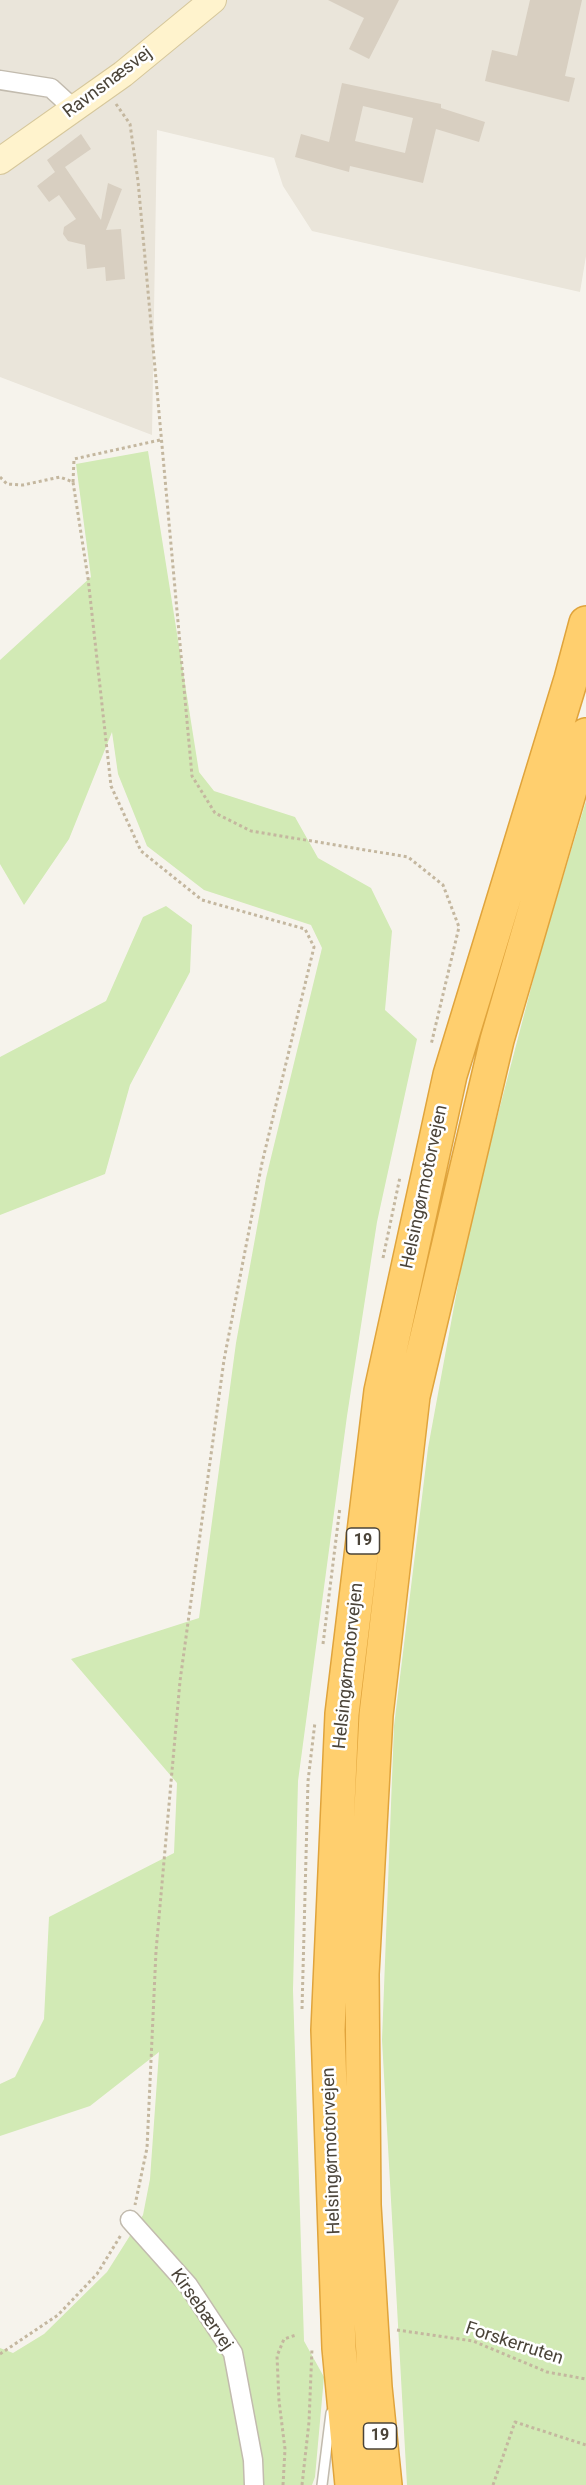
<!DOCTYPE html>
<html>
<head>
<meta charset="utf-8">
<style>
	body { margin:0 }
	canvas { display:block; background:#f6f3ec }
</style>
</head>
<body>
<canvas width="586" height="2485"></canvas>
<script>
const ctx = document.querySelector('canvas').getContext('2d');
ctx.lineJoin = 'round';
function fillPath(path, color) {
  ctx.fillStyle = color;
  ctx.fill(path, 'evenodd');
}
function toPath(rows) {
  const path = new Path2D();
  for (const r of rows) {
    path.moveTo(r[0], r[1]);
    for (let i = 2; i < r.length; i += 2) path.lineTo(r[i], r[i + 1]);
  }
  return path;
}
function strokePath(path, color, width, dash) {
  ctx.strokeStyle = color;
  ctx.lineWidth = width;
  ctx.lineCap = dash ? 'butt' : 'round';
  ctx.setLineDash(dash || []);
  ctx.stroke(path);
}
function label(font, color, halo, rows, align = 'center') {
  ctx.font = font + ' Roboto,sans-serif';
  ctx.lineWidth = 5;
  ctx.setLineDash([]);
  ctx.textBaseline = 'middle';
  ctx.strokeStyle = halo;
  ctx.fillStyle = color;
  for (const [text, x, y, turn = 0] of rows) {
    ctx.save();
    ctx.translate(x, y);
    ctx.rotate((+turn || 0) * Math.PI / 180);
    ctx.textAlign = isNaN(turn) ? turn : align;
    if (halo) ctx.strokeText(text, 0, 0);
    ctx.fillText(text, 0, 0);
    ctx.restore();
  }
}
const residential = toPath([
	[0,0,586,0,586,256,580,292,312,231,283,186,274,158,157,130,152,435,0,377]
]);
const green = toPath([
	[148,451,199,772,214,791,295,817,318,858,371,888,392,931,385,1010,417,1039,377,1222,347,1416,298,1781,293,1990,304,2341,324,2377,315,2477,312,2485,0,2485,0,2348,13,2353,44,2334,107,2272,143,2215,150,2179,159,2052,90,2106,0,2136,0,2084,15,2077,44,2019,49,1917,174,1853,177,1783,71,1659,199,1618,236,1343,266,1178,322,948,311,925,204,890,147,846,118,774,112,732,69,839,24,905,0,864,0,660,91,577,76,464],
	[586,801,586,2485,407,2485,382,2040,394,1726,428,1448,469,1225,541,950],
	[166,906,192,925,190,972,130,1085,105,1174,0,1215,0,1057,106,1001,143,917]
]);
const building = toPath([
	[328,0,399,0,369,59,349,49,364,18],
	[530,0,582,0,565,76,575,78,569,102,485,81,492,50,517,56],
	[342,83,441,104,441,108,485,122,479,142,436,129,423,183,350,166,349,172,295,157,301,134,329,142],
	[363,106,413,118,405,153,355,141],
	[81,134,91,149,65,167,101,220,108,183,122,189,106,230,121,229,125,279,106,281,105,267,87,269,85,245,68,241,63,234,64,227,76,219,59,195,49,202,37,186,55,172,47,160]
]);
const path = toPath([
	[116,104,130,124,138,181,192,776,215,813,251,831,408,857,443,885,459,927,431,1045],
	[0,477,7,484,23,485,60,477,73,482,88,578,111,786,141,851,202,900,305,929,314,947,262,1163,224,1360,180,1681,156,1951,147,2148,135,2205],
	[73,482,74,459,160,440],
	[383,1258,400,1177],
	[323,1644,340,1507],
	[302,2009,308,1781,315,1722],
	[397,2330,473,2341,547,2372,586,2379],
	[0,2354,58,2315,97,2274,121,2235],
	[283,2485,285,2449,279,2401,277,2356,284,2339,296,2335],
	[302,2485,309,2422,312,2348],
	[493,2485,515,2422,586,2445]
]);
const service = toPath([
	[322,2485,331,2413]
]);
const minor = toPath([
	[0,80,51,88,74,109],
	[130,2220,188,2285,233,2353,253,2460,254,2485]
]);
const secondary = toPath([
	[0,161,123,74,213,0]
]);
const motorway = toPath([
	[352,2485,339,2348,328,2030,342,1714,381,1391,450,1075,571,679,586,623],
	[385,2485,375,2387,364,2205,362,1974,376,1715,413,1396,497,1040,586,735]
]);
const shields = [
	[363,1541,33],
	[380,2436,33]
];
const shieldNames = [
	["19",363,1541],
	["19",380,2436]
];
const streetNames = [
	["Ravnsnæsvej",108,83,-37],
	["Helsingørmotorvejen",425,1187,-78],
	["Helsingørmotorvejen",349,1666,-84],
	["Helsingørmotorvejen",332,2151,-92],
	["Kirsebærvej",201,2310,55],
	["Forskerruten",514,2344,18]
];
fillPath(residential, '#eae5da');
fillPath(green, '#d2eab5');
fillPath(building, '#d8cfc1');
strokePath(service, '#c2bbae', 12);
strokePath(minor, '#c2bbae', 21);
strokePath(secondary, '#d6c79b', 28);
strokePath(motorway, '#e0a43c', 36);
strokePath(path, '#c4b79f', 3, [3, 3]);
strokePath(service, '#fff', 9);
strokePath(minor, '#fff', 18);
strokePath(secondary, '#fff3cd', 26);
strokePath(motorway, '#ffcf6e', 33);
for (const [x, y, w] of shields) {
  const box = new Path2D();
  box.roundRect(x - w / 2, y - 13, w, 26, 4.5);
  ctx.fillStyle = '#fff';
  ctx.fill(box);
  strokePath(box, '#4b4439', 1.5);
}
label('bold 16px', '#4b4439', null, shieldNames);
label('18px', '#4b4439', '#fff', streetNames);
</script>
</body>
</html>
